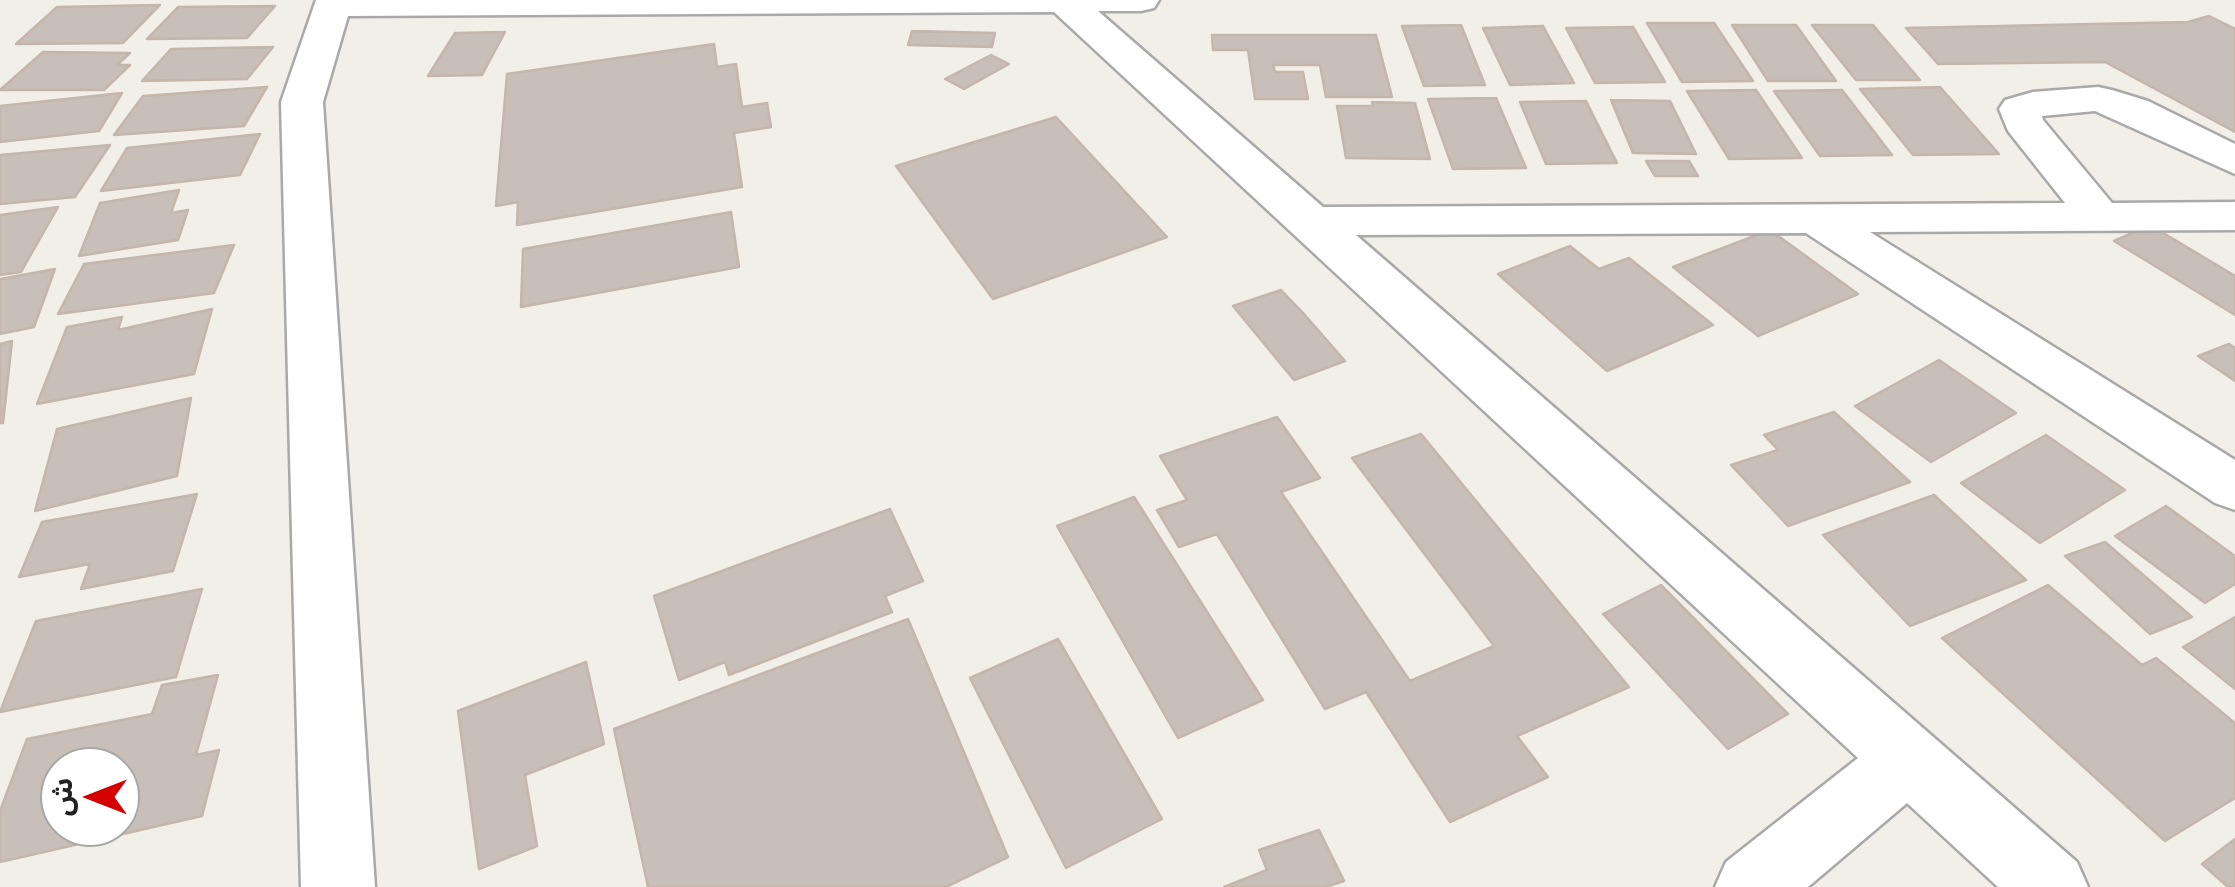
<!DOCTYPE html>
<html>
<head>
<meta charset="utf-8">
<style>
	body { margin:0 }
	#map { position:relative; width:2235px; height:887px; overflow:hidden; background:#f2efe9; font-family:"IBM Plex Sans","Noto Sans Arabic",sans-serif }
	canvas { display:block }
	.north { position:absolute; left:40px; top:747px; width:100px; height:100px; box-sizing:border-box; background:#fff; border:2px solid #a7a7a7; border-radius:50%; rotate:270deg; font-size:28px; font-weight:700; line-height:40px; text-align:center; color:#222 }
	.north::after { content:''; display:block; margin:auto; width:35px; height:45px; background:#d40000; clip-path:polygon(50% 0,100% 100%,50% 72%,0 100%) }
</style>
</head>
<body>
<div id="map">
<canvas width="2235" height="887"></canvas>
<div class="north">ش</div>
</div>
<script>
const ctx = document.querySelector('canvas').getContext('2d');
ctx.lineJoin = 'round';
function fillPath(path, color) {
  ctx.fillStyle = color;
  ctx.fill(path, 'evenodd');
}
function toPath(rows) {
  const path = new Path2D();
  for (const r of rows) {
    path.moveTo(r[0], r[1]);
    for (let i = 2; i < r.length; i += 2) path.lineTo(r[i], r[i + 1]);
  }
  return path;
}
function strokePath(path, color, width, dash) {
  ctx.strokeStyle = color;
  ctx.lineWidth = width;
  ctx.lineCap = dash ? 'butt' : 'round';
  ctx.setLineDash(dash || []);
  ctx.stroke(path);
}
const building = toPath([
	[160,5,123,43,16,44,57,7,160,5],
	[275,6,247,38,147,39,178,7,275,6],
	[2209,16,2235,29,2235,132,2105,62,1938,64,1906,28,2188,22,2209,16],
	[1647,23,1714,23,1753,81,1682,82,1647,23],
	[1461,25,1485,85,1424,86,1402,26,1461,25],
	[1732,25,1796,25,1836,81,1768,81,1732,25],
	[1812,25,1873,25,1920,80,1856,80,1812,25],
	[1543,26,1574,83,1510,85,1483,28,1543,26],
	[1633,27,1665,82,1595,83,1566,28,1633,27],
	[912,31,995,33,992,47,908,45,912,31],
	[505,32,482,75,428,76,455,33,505,32],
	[1212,35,1376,35,1392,97,1326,97,1320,65,1273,65,1275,72,1303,72,1308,99,1255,99,1248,50,1213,50,1212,35],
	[714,44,717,67,736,64,742,107,767,103,771,127,734,133,742,187,517,225,518,202,496,206,507,74,714,44],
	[273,47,247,79,142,81,171,49,273,47],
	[43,52,130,53,117,65,130,65,104,90,0,90,43,52],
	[991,55,1009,64,964,89,945,79,991,55],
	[267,87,244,126,114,135,143,96,267,87],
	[1940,87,1999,154,1913,155,1860,89,1940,87],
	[1756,90,1802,158,1729,159,1687,91,1756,90],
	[1842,90,1892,155,1820,156,1774,91,1842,90],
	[122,93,99,131,0,142,0,106,122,93],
	[1496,98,1526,168,1453,169,1428,99,1496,98],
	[1611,100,1670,101,1696,154,1633,153,1611,100],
	[1586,101,1617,163,1546,164,1520,102,1586,101],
	[1372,102,1415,103,1430,159,1346,158,1337,106,1373,106,1372,102],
	[1056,117,1167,237,993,299,896,166,1056,117],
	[260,134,240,175,101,191,127,148,260,134],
	[110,145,75,197,0,204,0,155,110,145],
	[1646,161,1689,161,1698,176,1655,176,1646,161],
	[179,190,171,213,188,210,178,240,79,256,100,203,179,190],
	[58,207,21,272,0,275,0,215,58,207],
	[731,212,739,267,521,307,523,249,731,212],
	[2150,225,2235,276,2235,315,2114,241,2150,225],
	[1770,230,1858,294,1758,336,1673,267,1770,230],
	[234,245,214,293,58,314,84,264,234,245],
	[1570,246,1599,269,1629,258,1713,325,1607,371,1498,274,1570,246],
	[55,269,34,327,0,334,0,279,55,269],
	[1281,290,1304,314,1345,361,1294,380,1233,306,1281,290],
	[212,309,194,374,37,404,67,327,122,317,118,330,212,309],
	[12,341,3,423,0,423,0,344,12,341],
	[2229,344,2235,348,2235,381,2198,356,2229,344],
	[1939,360,2016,413,1931,462,1855,406,1939,360],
	[191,398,177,476,35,511,57,429,191,398],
	[1834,412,1910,482,1788,526,1731,465,1778,450,1764,435,1834,412],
	[1277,417,1320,478,1281,492,1410,681,1494,646,1352,458,1421,434,1629,687,1517,736,1548,777,1450,822,1366,692,1325,709,1217,534,1179,547,1157,510,1187,500,1160,456,1277,417],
	[2046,435,2125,490,2040,543,1961,483,2046,435],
	[197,494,173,571,81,589,90,564,19,577,42,522,197,494],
	[1934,495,2026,580,1910,626,1823,535,1934,495],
	[1134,497,1263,700,1178,738,1057,526,1134,497],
	[2166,506,2235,556,2235,584,2205,603,2115,536,2166,506],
	[890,509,923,581,885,596,892,612,729,675,725,662,679,680,654,596,890,509],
	[2105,542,2192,617,2150,634,2065,556,2105,542],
	[1661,585,1788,714,1728,749,1603,614,1661,585],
	[2048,585,2142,665,2156,658,2235,723,2235,798,2165,841,1942,638,2048,585],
	[202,589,176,677,0,712,36,621,202,589],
	[2235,617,2235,689,2183,647,2235,617],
	[908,619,1008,857,946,887,648,887,614,729,908,619],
	[1058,639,1162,819,1066,868,970,678,1058,639],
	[586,662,604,744,525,775,537,846,479,869,458,711,586,662],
	[218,675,196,755,219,750,202,816,0,862,0,811,27,739,152,714,162,685,218,675],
	[60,767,120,767,120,827,60,827,60,767],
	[1319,830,1344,881,1326,887,1224,887,1267,870,1259,850,1319,830],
	[2235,839,2235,887,2228,887,2202,864,2235,839]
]);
const minor = toPath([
	[316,0,1159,0,1154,8,1141,11,1098,11,1323,207,2065,203,2008,131,1999,109,2005,100,2033,92,2098,87,2112,90,2148,101,2235,144,2235,174,2095,111,2042,116,2043,120,2112,203,2235,202,2235,230,1870,232,2235,460,2235,510,2215,503,1806,233,1356,235,2077,862,2088,887,1998,887,1907,803,1808,887,1715,887,1726,862,1858,758,1054,12,348,16,323,102,375,887,301,887,281,102,316,0]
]);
fillPath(building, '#c7bfb8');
strokePath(building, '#c4b6ab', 2.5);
strokePath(minor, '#a9a9a9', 5);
fillPath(minor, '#fff');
</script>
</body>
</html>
